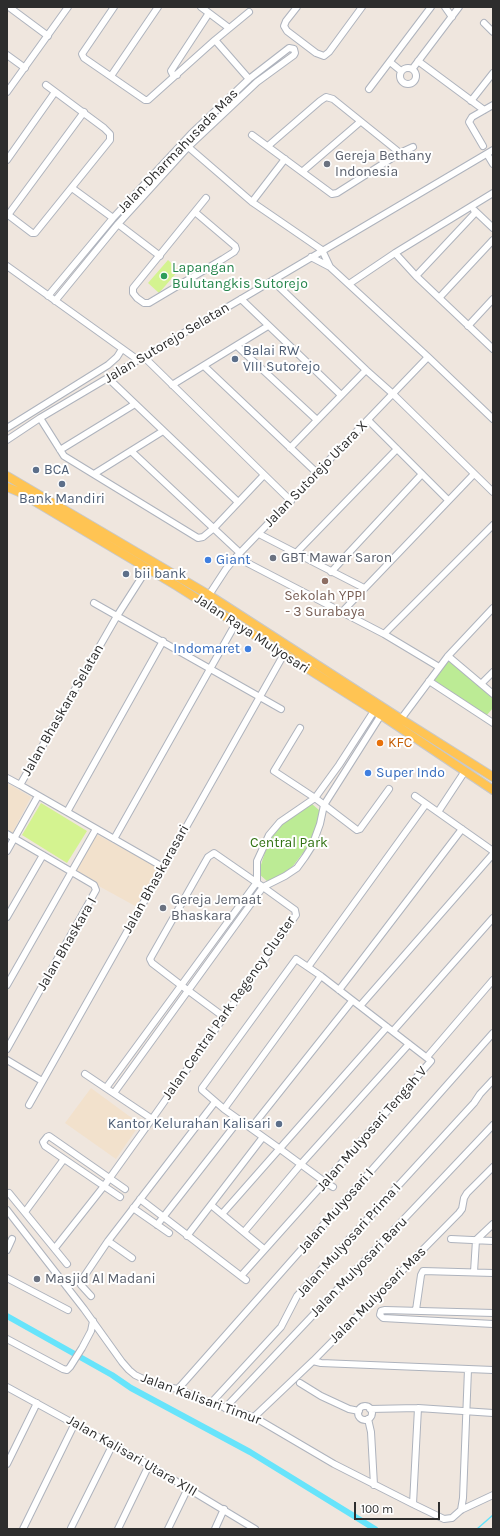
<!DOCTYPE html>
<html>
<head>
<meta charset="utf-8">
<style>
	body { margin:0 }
	#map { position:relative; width:500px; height:1536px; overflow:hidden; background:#efe6de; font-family:Karla,sans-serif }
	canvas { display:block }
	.frame { position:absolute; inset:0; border:8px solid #2d2d2d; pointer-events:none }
	.scale { position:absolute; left:354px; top:1502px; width:86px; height:18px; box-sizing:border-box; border:2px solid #2d2d2d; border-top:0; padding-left:5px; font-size:12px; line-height:14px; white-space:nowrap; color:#2d2d2d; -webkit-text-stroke:3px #fff; paint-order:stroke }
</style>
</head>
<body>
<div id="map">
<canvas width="500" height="1536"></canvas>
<div class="frame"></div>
<div class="scale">100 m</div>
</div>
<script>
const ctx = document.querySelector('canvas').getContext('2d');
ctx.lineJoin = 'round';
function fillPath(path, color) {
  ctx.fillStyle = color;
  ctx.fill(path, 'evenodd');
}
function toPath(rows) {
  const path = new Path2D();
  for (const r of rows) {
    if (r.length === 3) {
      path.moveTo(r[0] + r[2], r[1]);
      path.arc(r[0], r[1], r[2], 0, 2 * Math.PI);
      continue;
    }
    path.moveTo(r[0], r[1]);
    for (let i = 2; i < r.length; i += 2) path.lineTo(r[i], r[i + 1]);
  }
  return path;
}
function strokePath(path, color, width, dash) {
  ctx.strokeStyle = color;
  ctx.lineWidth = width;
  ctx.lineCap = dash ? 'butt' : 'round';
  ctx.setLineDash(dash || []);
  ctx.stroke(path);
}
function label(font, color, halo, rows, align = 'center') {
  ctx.font = font + ' Karla,sans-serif';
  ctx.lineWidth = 4;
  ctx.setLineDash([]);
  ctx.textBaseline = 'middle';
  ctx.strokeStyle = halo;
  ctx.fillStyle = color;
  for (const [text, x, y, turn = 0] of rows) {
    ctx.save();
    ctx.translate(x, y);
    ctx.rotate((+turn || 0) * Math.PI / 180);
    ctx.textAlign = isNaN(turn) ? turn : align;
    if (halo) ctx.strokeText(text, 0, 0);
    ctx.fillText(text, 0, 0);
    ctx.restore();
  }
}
const education = toPath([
	[7,783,31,797,12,834,7,831],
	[96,834,159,868,137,907,75,873],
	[91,1088,140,1124,116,1159,65,1123]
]);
const green = toPath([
	[448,658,493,699,493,708,486,716,432,680],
	[312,804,319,810,319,816,317,824,309,845,293,866,281,875,267,881,259,874,260,868,267,846,273,834,291,816]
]);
const pitch = toPath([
	[168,260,179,270,159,293,148,283],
	[41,803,87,831,67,863,22,835]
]);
const stream = toPath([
	[477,1529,493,1515]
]);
const canal = toPath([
	[7,1316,112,1375,131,1388,250,1452,375,1529]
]);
const minor = toPath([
	[9,7,48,36],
	[114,7,82,54,84,58,145,100,148,100,215,40,249,12],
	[201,7,229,28],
	[297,7,286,21,284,26,287,31,316,53,324,56,329,52,362,7],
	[445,7,452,17],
	[484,23,493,32],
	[215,40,249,79],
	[7,55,25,68],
	[418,61,484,110],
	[390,62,401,71],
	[408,76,8],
	[413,68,459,7],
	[177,75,173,75,171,71,209,13],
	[111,76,158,7],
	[369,89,431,7],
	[7,92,68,7],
	[471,101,493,73],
	[252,135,332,194,337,193,400,153,413,147],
	[186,145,252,202,322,250],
	[268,146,320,101,326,97,333,99,400,153],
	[483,146,469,122,472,117,493,105],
	[487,154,493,164],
	[7,160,55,92],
	[303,171,360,122],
	[72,188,113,218],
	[252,202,285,159],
	[474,210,493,228],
	[195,212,235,246,236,249,234,252,223,259,149,303,144,303,137,298,133,293,133,288,206,198],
	[7,214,32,233,35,233,110,140,110,134,104,128,46,85],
	[8,215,84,112],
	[118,224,160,256],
	[322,250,330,267],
	[395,253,416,276,493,349],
	[311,257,330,267,428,357,493,419],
	[7,266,138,360],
	[416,276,476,212],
	[273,281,366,370,393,394,493,492],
	[349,284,395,253,493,193],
	[48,296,113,218,191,134,249,79,289,48,294,49,295,53,294,55,257,82,188,147,118,224,55,301],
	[439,298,493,240],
	[241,299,341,395],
	[468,326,493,299],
	[237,346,317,420],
	[144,357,291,501],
	[204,366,317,473],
	[108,378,238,502],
	[172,385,268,326],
	[40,418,64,456,198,538,203,537,214,528,264,475],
	[368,420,448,500],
	[7,428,108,365,117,357,122,349],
	[7,440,40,418,493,150],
	[290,448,366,370],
	[60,450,135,404],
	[131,451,240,553],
	[94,474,163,431],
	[259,534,364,588],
	[296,553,397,449],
	[236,557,384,634,439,667],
	[147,569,117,616,20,785,163,867],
	[331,572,422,474],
	[209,595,226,569,236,557,428,357],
	[94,603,281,709],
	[341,613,474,474],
	[384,634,493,525],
	[448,656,493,694],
	[429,681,493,723],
	[481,684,493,672],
	[401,719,448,656,493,608],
	[300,728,274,771,315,798,357,830,360,829,389,789],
	[7,778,20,785],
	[415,796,493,851],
	[67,812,163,641],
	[438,812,465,771],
	[7,834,94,885,96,890,7,1049],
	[114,839,236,623],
	[7,851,38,796],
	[7,917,43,855],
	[308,967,426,804],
	[7,985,96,829],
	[339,990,462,829],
	[360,1006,493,854],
	[393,1031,493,918],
	[427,1057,493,980],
	[7,1060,42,1081],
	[85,1074,152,1119],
	[106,1088,257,882,257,861,269,835,280,822,315,798,339,765,374,711],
	[114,1093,263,887,285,876,297,868,305,857,312,846,320,824,324,805,381,715],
	[29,1105,284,654],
	[224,1109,321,976],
	[251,1128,352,1001],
	[9,1193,67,1264],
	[120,1197,45,1146,43,1142,47,1137,49,1136,125,1189],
	[140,1199,246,1280],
	[211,1205,264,1249],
	[133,1208,169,1233],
	[7,1210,84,1309,122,1362,129,1370,135,1375,156,1385,178,1389,211,1403,254,1417,334,1464,413,1504,444,1519,452,1518,461,1510,493,1495],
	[25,1212,64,1159],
	[222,1214,387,1027],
	[157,1225,239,1120],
	[244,1232,301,1164,409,1044],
	[187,1236,263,1137],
	[451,1239,493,1241],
	[108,1241,132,1258],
	[55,1248,104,1186,152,1119,296,915,295,910,263,887,214,853,208,857,150,959,152,963,182,986,224,1017],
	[7,1250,12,1239],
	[474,1272,476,1240,493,1224],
	[241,1276,325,1182,431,1061,321,976,296,959,202,1088,202,1090,224,1109,280,1149,325,1182,333,1187],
	[7,1278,68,1310],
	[91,1296,81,1285,81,1281,108,1241,215,1102],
	[416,1310,421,1275,423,1271,493,1273],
	[493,1313,385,1310,381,1311,380,1315,383,1318,493,1324],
	[7,1339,63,1369,67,1370,70,1367,82,1348,91,1331,93,1321],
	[313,1361,321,1363,493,1370],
	[300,1383,321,1396,349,1409,359,1411],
	[7,1387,149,1465,255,1529],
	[178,1389,493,1033],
	[211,1403,281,1327,297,1296,474,1103,480,1094,493,1080],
	[365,1413,7],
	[225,1408,493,1125],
	[370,1409,418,1408,493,1413],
	[254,1417,313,1361,459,1213,462,1209,464,1198,467,1193,493,1167],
	[368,1419,371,1432,374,1485],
	[7,1464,37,1403],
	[413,1504,418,1408],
	[461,1510,463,1498,468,1369],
	[71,1528,113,1444],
	[23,1529,75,1423],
	[118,1529,149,1465],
	[168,1529,188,1488],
	[215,1529,224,1509]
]);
const major = toPath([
	[7,476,209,595,401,719,493,777],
	[7,487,19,492,177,586,381,715,493,790]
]);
const markers = [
	[327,164,4,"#6b7280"],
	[164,276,4,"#2e9e5b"],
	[235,359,4,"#5c6f8a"],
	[36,470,4,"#5c6f8a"],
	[62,484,4,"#5c6f8a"],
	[273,558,4,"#6b7280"],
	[208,560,4,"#3f7fe0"],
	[126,574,4,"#5c6f8a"],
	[325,581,4,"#8d6e63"],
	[248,649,4,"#3f7fe0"],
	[380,743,4,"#e8710a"],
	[368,773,4,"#3f7fe0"],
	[163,908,4,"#6b7280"],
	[279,1124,4,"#5c6f8a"],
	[37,1279,4,"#6b7280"]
];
const streetNames = [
	["Jalan Dharmahusada Mas",178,151,-46],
	["Jalan Sutorejo Selatan",167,343,-31],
	["Jalan Sutorejo Utara X",316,474,-46],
	["Jalan Raya Mulyosari",252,634,33],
	["Jalan Bhaskara Selatan",63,710,-60],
	["Jalan Bhaskarasari",156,879,-61],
	["Jalan Bhaskara I",67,944,-60],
	["Jalan Central Park Regency Cluster",229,1008,-55],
	["Jalan Mulyosari Tengah V",372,1129,-49],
	["Jalan Mulyosari I",336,1211,-49],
	["Jalan Mulyosari Prima I",349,1240,-48],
	["Jalan Mulyosari Baru",359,1267,-46],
	["Jalan Mulyosari Mas",378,1295,-45],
	["Jalan Kalisari Timur",201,1399,20],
	["Jalan Kalisari Utara XIII",132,1456,30]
];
const worshipNames = [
	["Gereja Bethany",335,156],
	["Indonesia",335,172],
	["GBT Mawar Saron",281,558],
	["Gereja Jemaat",171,900],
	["Bhaskara",171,916],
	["Masjid Al Madani",45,1279]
];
const leisureNames = [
	["Lapangan",172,268],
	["Bulutangkis Sutorejo",172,284]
];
const serviceNames = [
	["Balai RW",243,351],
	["VIII Sutorejo",243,367],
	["BCA",44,470],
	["Bank Mandiri",62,499,"center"],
	["bii bank",134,574],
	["Kantor Kelurahan Kalisari",271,1124,"right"]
];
const shopNames = [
	["Giant",216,560],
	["Indomaret",240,649,"right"],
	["Super Indo",376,773]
];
const educationNames = [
	["Sekolah YPPI",325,596],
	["- 3 Surabaya",325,612]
];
const foodNames = [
	["KFC",388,743]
];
const parkNames = [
	["Central Park",289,843]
];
fillPath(education, '#f2e1cc');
fillPath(green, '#bceb95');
fillPath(pitch, '#d4f390');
strokePath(stream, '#67e4fb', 1.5);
strokePath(canal, '#67e4fb', 6);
strokePath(minor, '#aeb3bd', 8);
strokePath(major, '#c8c8c8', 10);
strokePath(minor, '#fff', 6);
strokePath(major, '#ffc453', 8);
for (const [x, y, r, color] of markers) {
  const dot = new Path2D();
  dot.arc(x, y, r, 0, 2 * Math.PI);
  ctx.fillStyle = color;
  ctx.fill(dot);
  strokePath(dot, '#fff', 1.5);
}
label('14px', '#2d2d2d', '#fff', streetNames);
label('14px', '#5b616d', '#fff', worshipNames, 'left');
label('14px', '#27864d', '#fff', leisureNames, 'left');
label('14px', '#4e5e75', '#fff', serviceNames, 'left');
label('14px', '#366cbe', '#fff', shopNames, 'left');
label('14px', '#785e54', '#fff', educationNames);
label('14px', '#c56008', '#fff', foodNames, 'left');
label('14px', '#327313', '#fff', parkNames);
</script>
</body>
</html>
